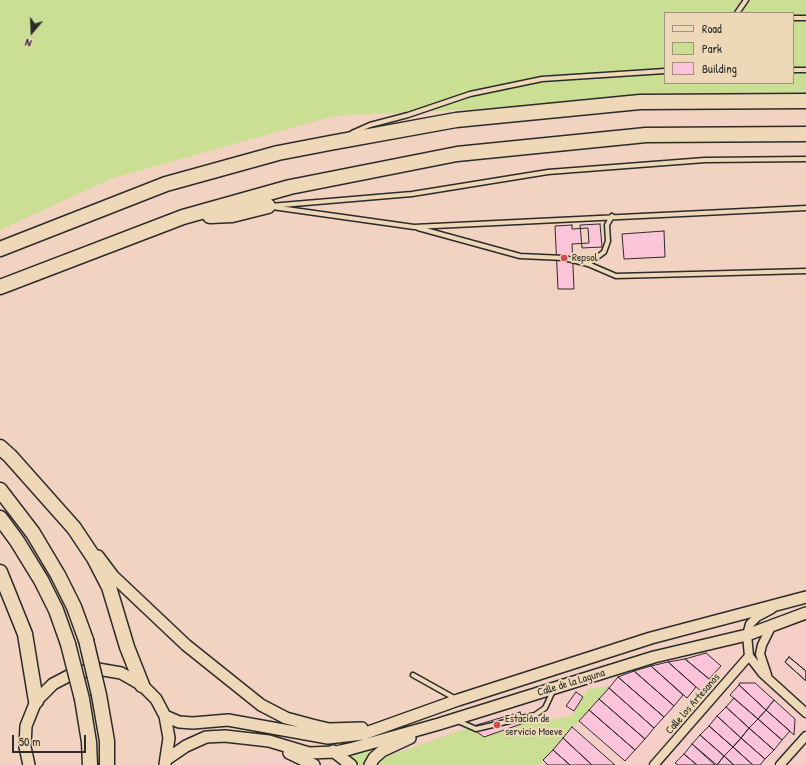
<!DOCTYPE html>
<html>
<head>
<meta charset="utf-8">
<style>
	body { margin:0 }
	#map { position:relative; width:806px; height:765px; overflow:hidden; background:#f2d2c1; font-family:"Patrick Hand",sans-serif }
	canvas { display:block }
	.legend { position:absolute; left:664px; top:12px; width:130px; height:72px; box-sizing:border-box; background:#eed8b7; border:1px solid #a0937f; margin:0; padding:5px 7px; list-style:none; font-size:12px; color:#2b2b2b }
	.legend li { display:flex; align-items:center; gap:8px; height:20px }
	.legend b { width:20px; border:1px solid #a0937f }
	.north { position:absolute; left:12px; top:12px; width:40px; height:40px; -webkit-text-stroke:3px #eed8b7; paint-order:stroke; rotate:199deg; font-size:11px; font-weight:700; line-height:16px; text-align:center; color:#2b2b2b }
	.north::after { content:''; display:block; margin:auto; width:14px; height:18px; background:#2b2b2b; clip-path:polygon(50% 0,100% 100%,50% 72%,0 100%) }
	.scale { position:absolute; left:12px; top:735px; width:74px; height:18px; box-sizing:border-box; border:2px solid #2b2b2b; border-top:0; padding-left:5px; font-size:12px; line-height:14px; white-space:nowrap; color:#2b2b2b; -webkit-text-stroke:3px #eed8b7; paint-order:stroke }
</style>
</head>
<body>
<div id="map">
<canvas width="806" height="765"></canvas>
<ul class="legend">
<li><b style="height:5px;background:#eed8b7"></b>Road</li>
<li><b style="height:11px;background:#cbdf94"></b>Park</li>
<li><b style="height:11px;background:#fdc4d9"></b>Building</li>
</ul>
<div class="north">N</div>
<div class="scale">50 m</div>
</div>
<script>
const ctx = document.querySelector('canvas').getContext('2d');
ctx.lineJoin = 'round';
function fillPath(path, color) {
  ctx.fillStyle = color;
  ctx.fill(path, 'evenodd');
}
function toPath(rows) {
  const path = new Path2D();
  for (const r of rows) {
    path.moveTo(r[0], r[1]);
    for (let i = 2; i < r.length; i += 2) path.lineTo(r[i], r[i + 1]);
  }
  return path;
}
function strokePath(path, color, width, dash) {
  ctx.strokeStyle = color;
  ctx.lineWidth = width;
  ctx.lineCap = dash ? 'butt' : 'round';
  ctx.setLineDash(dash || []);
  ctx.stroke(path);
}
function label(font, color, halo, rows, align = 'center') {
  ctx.font = font + ' "Patrick Hand",sans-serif';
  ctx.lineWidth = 4;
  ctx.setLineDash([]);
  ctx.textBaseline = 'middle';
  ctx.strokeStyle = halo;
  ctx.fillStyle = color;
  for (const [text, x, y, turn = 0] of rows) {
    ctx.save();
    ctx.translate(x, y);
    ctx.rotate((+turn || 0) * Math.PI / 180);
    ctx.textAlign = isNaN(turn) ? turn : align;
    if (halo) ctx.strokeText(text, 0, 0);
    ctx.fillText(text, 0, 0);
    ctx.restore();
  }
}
const built = toPath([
	[806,619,806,765,379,765,374,761,612,670],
	[263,751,291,761,298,765,247,765]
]);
const green = toPath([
	[0,0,806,0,806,93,334,116,113,178,0,230],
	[665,13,793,13,793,83,665,83],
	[610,686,540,765,379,765,383,758,467,728,483,735,524,723,572,716,588,689],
	[379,746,366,759,364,765,356,765,346,753]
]);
const building = toPath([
	[600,224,602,247,582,248,580,225,600,224],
	[572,225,572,229,588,228,589,243,572,244,574,289,558,289,555,226,572,225],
	[664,231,665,257,624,259,622,234,664,231],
	[706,653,721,666,709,679,685,659,706,653],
	[789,657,806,671,806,681,785,662,789,657],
	[789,657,806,671,806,681,785,662,789,657],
	[685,659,713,682,703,693,668,662,685,659],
	[668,662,696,687,687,698,651,666,668,662],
	[651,666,683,695,674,706,634,671,651,666],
	[634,671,674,706,664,717,618,677,634,671],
	[618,677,664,717,654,728,609,688,618,677],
	[740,683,755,683,774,700,766,710,739,685,740,683],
	[739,685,766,710,758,719,730,695,739,685],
	[609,688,654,728,645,739,599,699,609,688],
	[576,692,583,697,574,711,566,706,576,692],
	[734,698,758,719,749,728,726,707,734,698],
	[599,699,645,739,635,750,589,710,599,699],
	[774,700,795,719,794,735,766,710,774,700],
	[726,707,749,728,741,738,717,716,726,707],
	[589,710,635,750,625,761,579,721,589,710],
	[766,710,790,731,782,740,758,719,766,710],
	[520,712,524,723,484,737,470,727,520,712],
	[717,716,741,738,733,747,709,726,717,716],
	[758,719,782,740,774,750,749,728,758,719],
	[709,726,733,747,724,756,700,735,709,726],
	[572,727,615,765,592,765,563,738,572,727],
	[749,728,774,750,765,759,741,738,749,728],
	[700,735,724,756,717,765,692,744,700,735],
	[563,738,592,765,570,765,553,750,563,738],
	[741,738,765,759,760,765,753,765,733,747,741,738],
	[692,744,715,765,697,765,684,754,692,744],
	[733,747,753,765,734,765,724,756,733,747],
	[553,750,570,765,548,765,543,760,553,750],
	[684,754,697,765,678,765,675,763,684,754],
	[724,756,734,765,717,765,724,756]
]);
const lane = toPath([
	[737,13,746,0],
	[793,18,806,18],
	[793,70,806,70],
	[352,133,370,125,408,115,470,94,542,79,665,71],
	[270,206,412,194,548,172,705,160,806,159],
	[272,207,414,227,806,208],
	[418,228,520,256,564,258,588,264,616,276,806,271],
	[588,264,604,252,608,241,607,225,612,216],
	[413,675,456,699],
	[458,721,476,729,535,715,545,708,553,691]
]);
const street = toPath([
	[772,609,757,617,750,624,747,635,749,656,763,674,806,713],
	[767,675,760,654,762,645,771,627],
	[654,765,749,656],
	[780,765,806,736]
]);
const secondary = toPath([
	[98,556,113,576,186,645,261,705,286,718,312,725,329,729,362,728],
	[165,716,179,722,193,723,228,720,328,738,363,734,458,700,651,638,806,597],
	[333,751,351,765],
	[289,753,314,765],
	[167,759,186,746,206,737,225,736,269,741,309,753,336,752,350,749,439,724,654,657,747,635,806,613],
	[29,765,25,747,26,726,36,701,53,684,74,673,98,669,121,673,142,685,156,699,165,716,169,738,165,764],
	[370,765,374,758,382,751,410,738]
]);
const highway = toPath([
	[210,216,232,215,268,206],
	[0,249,166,184,278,153,330,143,456,120,640,102,806,101],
	[0,287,183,217,290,187,457,154,646,135,806,134],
	[0,447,10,456,74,528,94,558,109,587,127,647,142,685],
	[0,490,33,533,58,575,74,607,86,640],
	[0,518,17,541,41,580,56,610,68,644],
	[0,572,25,634,36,701],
	[99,695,107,741,107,765],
	[82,699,89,742,90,765]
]);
const highwayBridge = toPath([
	[86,640,99,695],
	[68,644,82,699]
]);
const markers = [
	[564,258,4,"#d1495b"],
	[497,725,4,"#d1495b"]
];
const poiNames = [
	["Repsol",572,258],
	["Estación de",505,719],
	["servicio Moeve",505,732]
];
const streetNames = [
	["Calle de la Laguna",571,683,-17],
	["Calle los Artesanos",693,704,-49]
];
fillPath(built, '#f5cec8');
fillPath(green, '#cbdf94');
fillPath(building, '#fdc4d9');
strokePath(building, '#2b2b2b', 1);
strokePath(lane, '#2b2b2b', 7);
strokePath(street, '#2b2b2b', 11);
strokePath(secondary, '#2b2b2b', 14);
strokePath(highway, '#2b2b2b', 17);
strokePath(lane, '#eed8b7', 4);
strokePath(street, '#eed8b7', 8);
strokePath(secondary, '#eed8b7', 11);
strokePath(highway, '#eed8b7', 14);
strokePath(highwayBridge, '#2b2b2b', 17, []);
strokePath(highwayBridge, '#eed8b7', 14);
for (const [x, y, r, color] of markers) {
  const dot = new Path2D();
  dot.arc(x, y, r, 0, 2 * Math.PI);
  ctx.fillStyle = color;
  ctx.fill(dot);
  strokePath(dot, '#eed8b7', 1.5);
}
label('11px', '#2b2b2b', '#eed8b7', poiNames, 'left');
label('11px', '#2b2b2b', '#eed8b7', streetNames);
</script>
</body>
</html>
